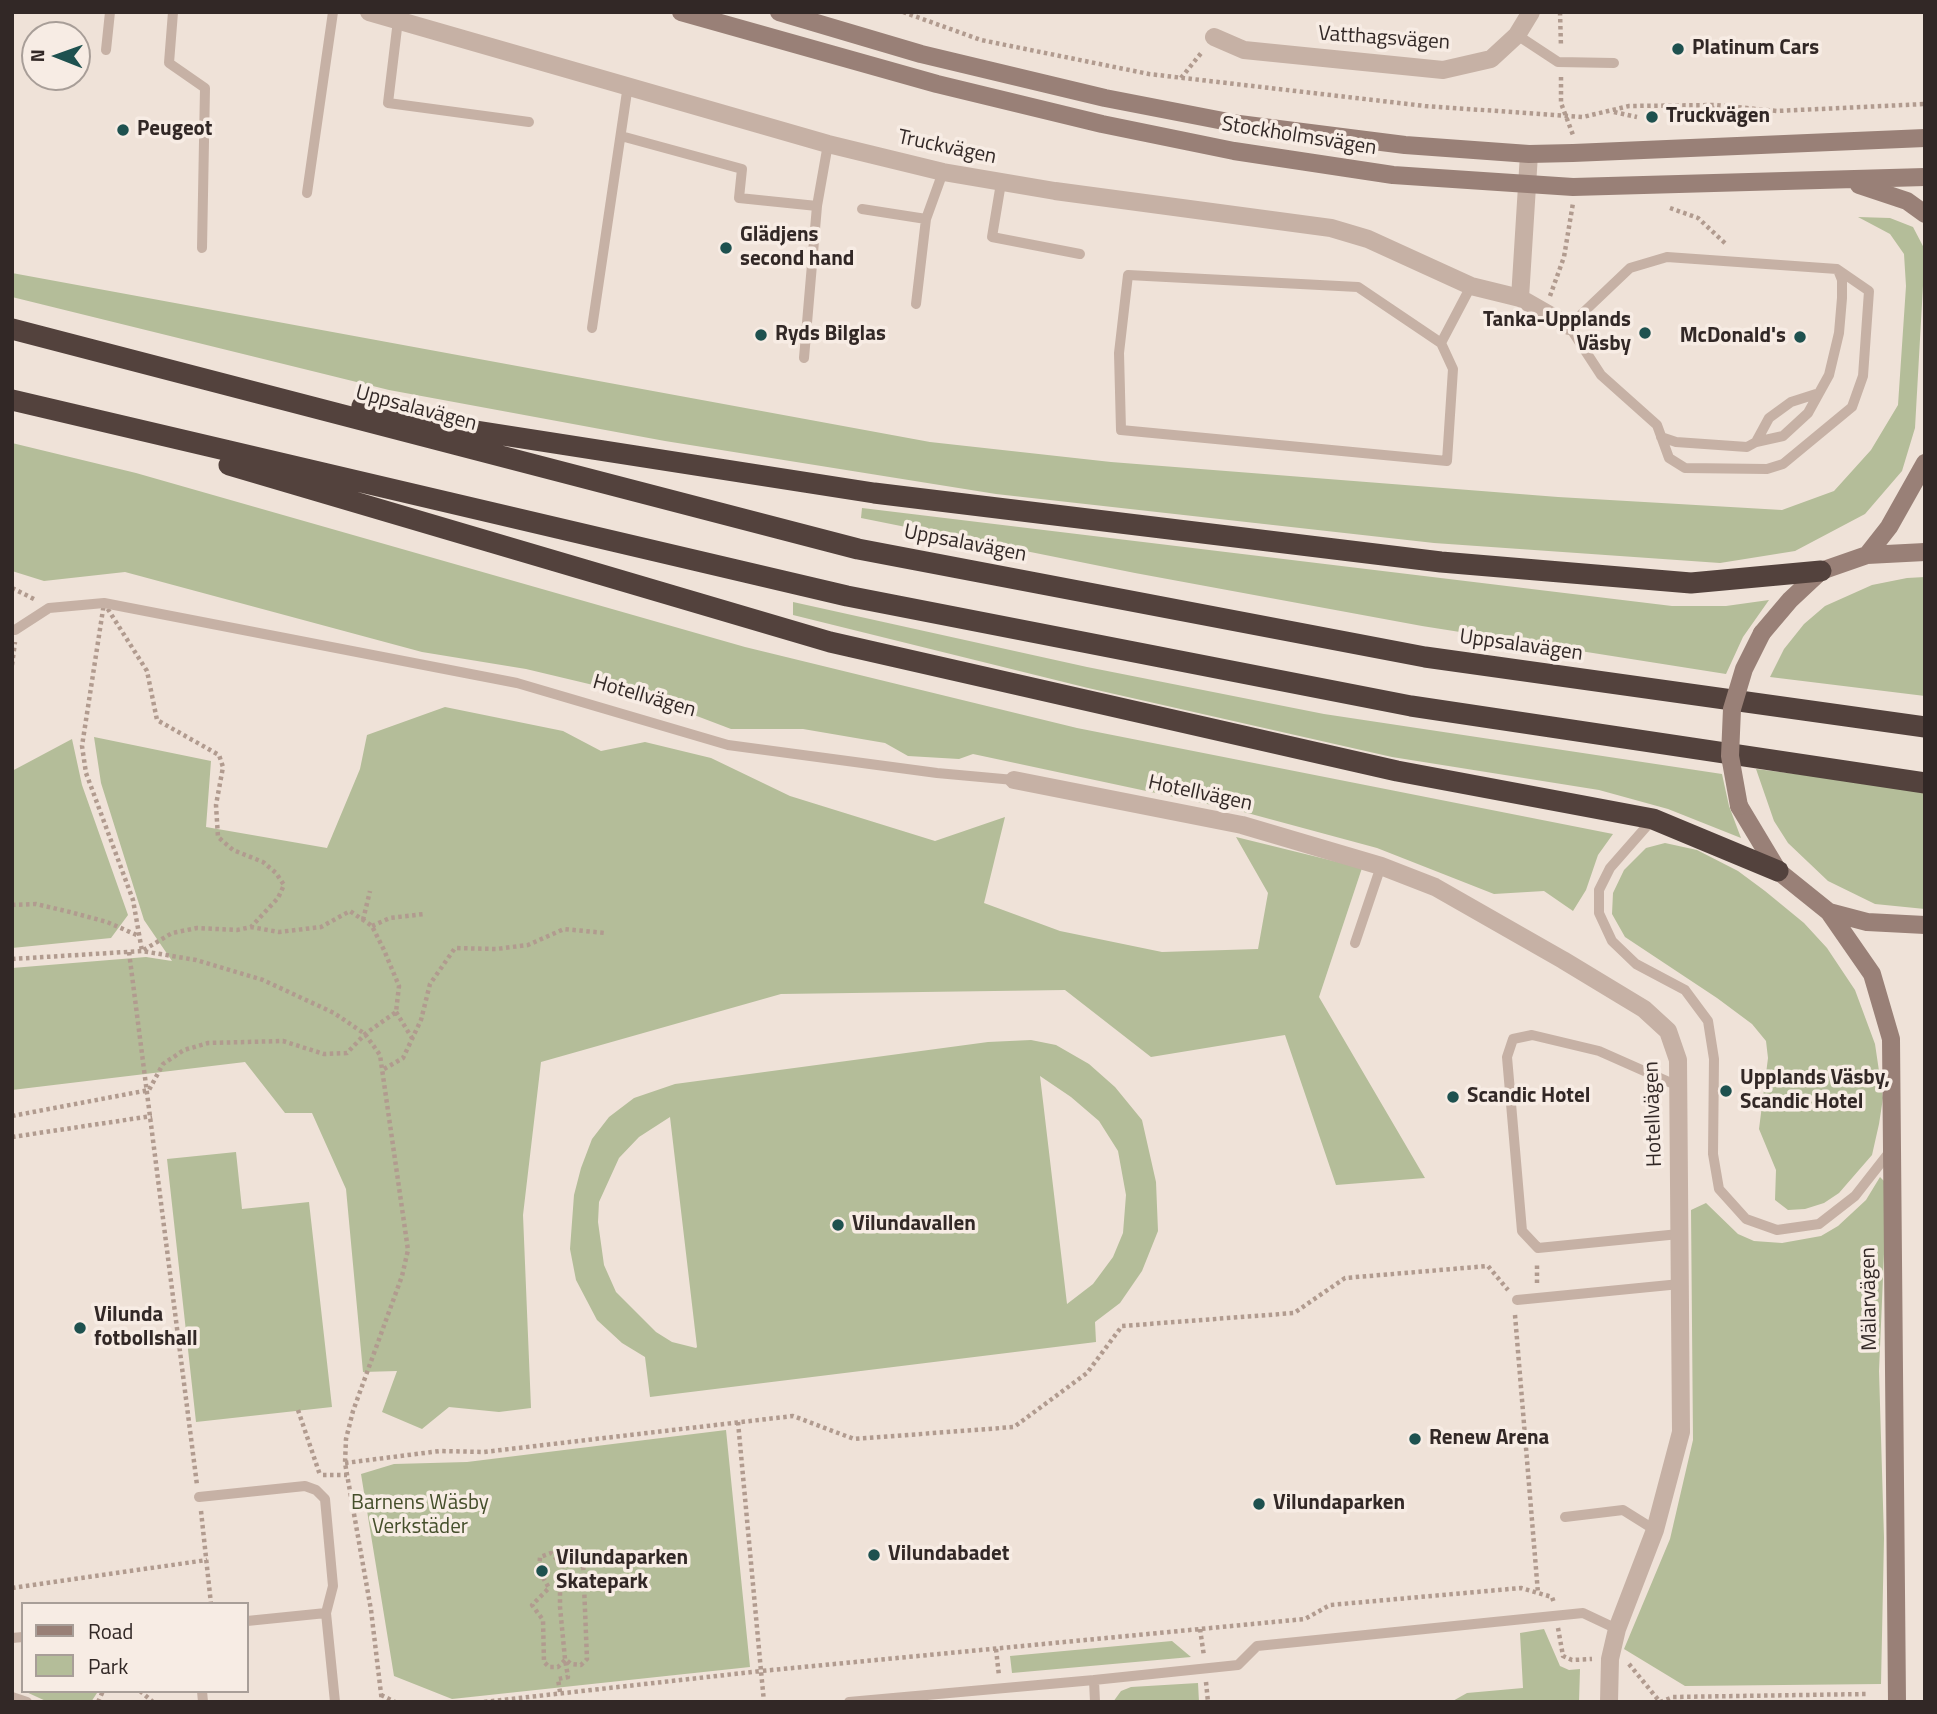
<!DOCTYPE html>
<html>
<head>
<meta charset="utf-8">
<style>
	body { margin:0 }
	#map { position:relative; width:1937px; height:1714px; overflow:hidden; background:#efe2d8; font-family:"Titillium Web",sans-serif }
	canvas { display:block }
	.frame { position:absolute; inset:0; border:14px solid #322826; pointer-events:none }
	.legend { position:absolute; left:21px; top:1602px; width:228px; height:91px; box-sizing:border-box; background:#f7ece4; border:2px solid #a89e98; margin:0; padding:9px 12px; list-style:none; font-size:21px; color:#322826 }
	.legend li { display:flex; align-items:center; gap:14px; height:35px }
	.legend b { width:35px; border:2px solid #a89e98 }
	.north { position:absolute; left:21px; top:21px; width:70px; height:70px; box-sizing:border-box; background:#f7ece4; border:2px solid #a89e98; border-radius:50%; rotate:271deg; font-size:19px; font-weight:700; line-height:28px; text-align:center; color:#322826 }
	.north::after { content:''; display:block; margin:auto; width:24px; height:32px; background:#1e514f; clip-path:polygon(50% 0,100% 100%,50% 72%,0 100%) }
</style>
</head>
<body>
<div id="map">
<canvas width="1937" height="1714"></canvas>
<div class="frame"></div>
<ul class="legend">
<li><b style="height:9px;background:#998077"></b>Road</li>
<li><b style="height:19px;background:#b4bd99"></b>Park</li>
</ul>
<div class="north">N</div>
</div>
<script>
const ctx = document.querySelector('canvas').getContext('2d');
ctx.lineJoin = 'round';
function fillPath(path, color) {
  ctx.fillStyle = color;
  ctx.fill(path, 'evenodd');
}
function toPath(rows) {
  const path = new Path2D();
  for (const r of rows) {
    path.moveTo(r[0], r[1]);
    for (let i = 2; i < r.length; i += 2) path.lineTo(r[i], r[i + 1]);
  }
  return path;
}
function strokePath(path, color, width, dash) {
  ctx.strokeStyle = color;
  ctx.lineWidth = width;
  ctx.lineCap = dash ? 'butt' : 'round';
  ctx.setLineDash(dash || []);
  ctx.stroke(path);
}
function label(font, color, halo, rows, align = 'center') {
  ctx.font = font + ' "Titillium Web",sans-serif';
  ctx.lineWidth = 7;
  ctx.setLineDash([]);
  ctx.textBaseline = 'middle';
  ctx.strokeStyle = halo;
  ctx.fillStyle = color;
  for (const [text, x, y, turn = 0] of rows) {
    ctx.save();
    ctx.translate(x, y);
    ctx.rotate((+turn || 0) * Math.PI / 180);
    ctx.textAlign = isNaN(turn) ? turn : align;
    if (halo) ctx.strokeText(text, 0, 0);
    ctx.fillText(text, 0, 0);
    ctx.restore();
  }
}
const green = toPath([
	[1858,217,1890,218,1913,227,1925,250,1915,428,1902,471,1865,514,1795,551,1720,563,1434,543,996,494,665,441,389,390,12,297,12,273,930,442,1111,462,1558,497,1782,510,1834,491,1871,450,1898,405,1906,286,1904,254,1890,234],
	[12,443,136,473,745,647,1077,728,1613,834,1598,855,1586,890,1573,911,1544,891,1494,894,1377,848,1240,811,973,754,959,759,908,756,885,743,803,729,731,729,652,699,526,669,422,652,125,572,44,581,12,571],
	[862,508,1672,606,1726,606,1769,600,1743,637,1726,674,1422,626,1135,573,861,518],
	[1925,577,1925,696,1770,677,1784,649,1804,624,1825,606,1872,585,1907,578],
	[793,602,1087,667,1324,714,1722,774,1729,806,1741,838,1668,809,1599,790,1392,757,1088,688,793,615],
	[445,707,563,731,601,751,645,742,711,758,790,796,935,841,1005,817,984,903,1060,931,1162,952,1258,949,1268,893,1236,837,1362,868,1319,997,1425,1178,1336,1185,1285,1035,1151,1057,1065,990,781,994,541,1062,523,1215,531,1408,499,1412,449,1407,422,1429,382,1412,397,1371,363,1372,346,1189,312,1113,285,1113,245,1062,12,1090,12,968,146,957,172,961,144,920,101,783,94,737,211,761,206,827,327,848,360,769,367,735],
	[72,739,82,785,128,915,111,938,12,948,12,771],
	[1756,769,1925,790,1925,909,1875,904,1828,881,1788,843,1774,821],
	[1665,843,1697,850,1738,871,1765,891,1804,923,1827,948,1855,990,1875,1044,1883,1098,1879,1124,1872,1155,1839,1193,1824,1203,1805,1209,1788,1210,1775,1200,1776,1170,1759,1129,1768,1058,1766,1041,1752,1024,1717,998,1625,937,1612,914,1613,893,1624,870,1646,848],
	[1031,1040,1056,1045,1089,1064,1115,1087,1142,1120,1156,1182,1158,1231,1142,1271,1120,1303,1095,1322,1096,1342,650,1397,645,1357,622,1343,597,1320,576,1280,570,1249,574,1195,581,1168,592,1139,609,1117,634,1098,675,1084,988,1042],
	[1040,1076,1071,1097,1099,1121,1118,1151,1126,1195,1123,1233,1113,1257,1093,1284,1067,1304],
	[670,1117,697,1347,696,1348,672,1342,656,1332,616,1292,604,1265,598,1222,599,1202,619,1158,639,1137],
	[236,1152,242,1209,309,1202,332,1407,196,1422,167,1159],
	[1880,1177,1887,1184,1879,1371,1884,1538,1881,1684,1685,1686,1624,1649,1670,1539,1693,1440,1691,1210,1706,1203,1738,1234,1754,1241,1782,1243,1821,1236,1838,1226,1866,1200],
	[726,1430,750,1667,452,1699,394,1676,361,1474,394,1464,467,1462],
	[1544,1629,1560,1666,1569,1670,1580,1669,1579,1702,1451,1702,1467,1693,1523,1688,1520,1633],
	[1172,1641,1191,1657,1012,1673,1010,1656],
	[1198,1683,1199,1702,1113,1702,1121,1691,1131,1687],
	[24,1691,96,1691,97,1693,91,1702,48,1702]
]);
const path = toPath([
	[903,12,981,40,1149,74,1425,106,1583,117,1629,106,1716,105,1777,111,1925,104],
	[1560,12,1561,47],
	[1561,77,1561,103,1573,135],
	[1181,78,1202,52],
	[1614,112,1637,117],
	[1700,115,1714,106],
	[1670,208,1698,218,1727,245],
	[1550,296,1564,257,1573,203],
	[12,588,36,600],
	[104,603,147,671,157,720,219,755,223,767,216,805,218,837,233,850,263,862,276,873,284,885,278,898,251,927,237,930,197,928,172,933,142,951,133,900,86,773,82,746,104,603],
	[12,665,15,642],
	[12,905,36,904,70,912,107,922,139,936],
	[363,920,370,891],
	[372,926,390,918,424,914],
	[129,952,197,1485],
	[12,959,142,951,196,960,263,980,334,1013,365,1034,380,1055,408,1250,402,1276,353,1411,346,1439,345,1463,371,1610,382,1702],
	[396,1012,412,1038],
	[384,1069,403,1058,421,1020,430,984,455,948,496,949,528,945,564,929,605,933],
	[12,1116,149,1090,163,1064,184,1050,208,1043,283,1041,324,1054,347,1053,365,1034,396,1012,399,986,384,950,372,926,350,911,321,927,279,932,251,927],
	[12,1137,152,1116],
	[1537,1283,1537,1264],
	[1515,1315,1538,1593],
	[298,1410,320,1475],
	[738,1422,761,1671,1305,1619,1330,1605,1521,1588,1552,1597,1554,1603],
	[345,1463,440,1451,484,1452,793,1416,854,1439,1014,1427,1087,1373,1122,1326,1294,1313,1345,1278,1488,1266,1508,1290],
	[323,1475,347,1475],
	[201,1511,211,1604],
	[562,1564,551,1553,540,1557,539,1571,549,1588,532,1605,543,1620,544,1662,549,1667,558,1667,565,1660],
	[12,1588,207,1560],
	[1558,1628,1563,1656,1572,1660,1592,1659],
	[1200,1629,1204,1656],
	[996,1649,999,1676],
	[1629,1664,1660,1702],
	[1206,1682,1208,1702],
	[140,1691,153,1702],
	[560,1692,558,1679,568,1677,565,1659,560,1607,560,1578,564,1557,569,1552,581,1556,583,1561,587,1659,581,1665,571,1664,565,1659],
	[381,1695,395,1702],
	[98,1702,103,1691],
	[484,1702,761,1671,764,1702],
	[1660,1702,1673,1697,1867,1694]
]);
const service = toPath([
	[173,12,169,63,205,88,202,248],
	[398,20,388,103,529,122],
	[1517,35,1558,62,1614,63],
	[106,50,110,12],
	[621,136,742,169,739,198,817,206],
	[1001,183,992,237,1080,254],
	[307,193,333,12],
	[862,209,926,219],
	[1667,257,1837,269,1869,291,1863,376,1852,407,1783,464,1767,469,1685,468,1669,458,1657,425,1601,375,1569,326,1630,268,1667,257],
	[916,304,926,219,943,172],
	[592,328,628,85],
	[1441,343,1453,369,1447,461,1121,430,1119,353,1128,275,1358,287,1441,343,1471,286],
	[804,358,817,206,828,144],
	[1661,437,1676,442,1747,447,1756,442,1769,418,1791,402,1816,394],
	[1756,442,1783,436,1808,413,1829,375,1839,333,1842,298,1842,280,1838,270],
	[15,630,49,608,104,603,517,683,728,745,937,773,1014,780],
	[1653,819,1610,868,1599,890,1599,913,1612,941,1636,964,1685,990,1708,1021,1714,1059,1713,1154,1719,1189,1746,1219,1777,1230,1819,1224,1855,1196,1891,1150],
	[1355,943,1381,866],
	[1678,1086,1599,1051,1532,1035,1513,1039,1507,1057,1522,1231,1538,1248,1679,1234],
	[1517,1300,1680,1284],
	[199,1497,305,1486,316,1490,325,1499,333,1586,326,1613],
	[1565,1517,1623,1510,1655,1530],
	[247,1621,326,1613,335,1702],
	[12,1638,23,1637],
	[1094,1680,1238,1665,1257,1646,1583,1613,1617,1629],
	[202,1691,203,1702],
	[12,1697,27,1702],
	[849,1702,1094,1680,1095,1702]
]);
const minor = toPath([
	[369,12,828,144,943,172,1055,191,1331,228,1368,239,1471,286,1520,298,1569,326],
	[1214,37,1244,50,1443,70,1491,59,1517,35,1531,12],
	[1520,298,1529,154],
	[1014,780,1242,825,1381,866,1435,887,1563,960,1644,1009,1668,1031,1678,1060,1681,1432,1655,1530,1617,1629,1610,1659,1609,1702]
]);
const secondary = toPath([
	[681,12,937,84,1102,124,1234,151,1393,175,1573,187,1925,177],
	[779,12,921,54,1105,98,1239,124,1405,145,1529,154,1573,153,1925,138],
	[1859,185,1907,201,1925,214],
	[1867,555,1889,527,1925,463],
	[1762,633,1790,600,1821,571,1867,555,1925,552],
	[1739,806,1778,871,1829,912,1867,922,1925,925],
	[1829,912,1872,974,1891,1039,1897,1702]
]);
const motorway = toPath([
	[12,329,858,549,1425,657,1925,727],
	[12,400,847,596,1411,706,1925,783],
	[362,406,470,430,874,493,1441,562,1691,583,1821,571],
	[229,465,830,642,1397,771,1653,819,1778,871]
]);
const secondaryBridge = toPath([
	[1739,806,1730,756,1732,709,1744,669,1762,633]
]);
const markers = [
	[1678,49,7,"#1e514f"],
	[1652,117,7,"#1e514f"],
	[123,130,7,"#1e514f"],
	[726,248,7,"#1e514f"],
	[1645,333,7,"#1e514f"],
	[761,335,7,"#1e514f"],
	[1800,337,7,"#1e514f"],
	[1726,1091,7,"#1e514f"],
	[1453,1097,7,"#1e514f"],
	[838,1225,7,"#1e514f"],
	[80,1328,7,"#1e514f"],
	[1415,1439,7,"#1e514f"],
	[1259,1504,7,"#1e514f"],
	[874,1555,7,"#1e514f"],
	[542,1571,7,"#1e514f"]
];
const streetNames = [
	["Vatthagsvägen",1384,39,4],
	["Stockholmsvägen",1299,137,9],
	["Truckvägen",947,148,12],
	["Uppsalavägen",416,409,15],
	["Uppsalavägen",965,544,11],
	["Uppsalavägen",1521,646,8],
	["Hotellvägen",644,697,16],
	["Hotellvägen",1200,794,12],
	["Hotellvägen",1654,1114,-92],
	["Mälarvägen",1870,1299,-91]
];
const poiNames = [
	["Platinum Cars",1692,49],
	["Truckvägen",1666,117],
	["Peugeot",137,130],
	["Glädjens",740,236],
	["second hand",740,260],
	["Tanka-Upplands",1631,321,"right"],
	["Väsby",1631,345,"right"],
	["Ryds Bilglas",775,335],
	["McDonald's",1786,337,"right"],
	["Upplands Väsby,",1740,1079],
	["Scandic Hotel",1740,1103],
	["Scandic Hotel",1467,1097],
	["Vilundavallen",852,1225],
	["Vilunda",94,1316],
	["fotbollshall",94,1340],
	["Renew Arena",1429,1439],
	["Vilundaparken",1273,1504],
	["Vilundabadet",888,1555],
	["Vilundaparken",556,1559],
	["Skatepark",556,1583]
];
const parkNames = [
	["Barnens Wäsby",420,1504],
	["Verkstäder",420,1528]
];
fillPath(green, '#b4bd99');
strokePath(path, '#b19b8f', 4.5, [3.5, 3.5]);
strokePath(service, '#c6b1a5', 10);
strokePath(minor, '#c6b1a5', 18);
strokePath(secondary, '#998077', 18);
strokePath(motorway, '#53423d', 21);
strokePath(secondaryBridge, '#998077', 18);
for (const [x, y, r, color] of markers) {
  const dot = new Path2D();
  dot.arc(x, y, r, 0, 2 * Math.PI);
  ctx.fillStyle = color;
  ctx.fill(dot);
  strokePath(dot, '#f7ece4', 2.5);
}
label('21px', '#322826', '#f7ece4', streetNames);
label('bold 21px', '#322826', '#f7ece4', poiNames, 'left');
label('21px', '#454f2b', '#f7ece4', parkNames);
</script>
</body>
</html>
